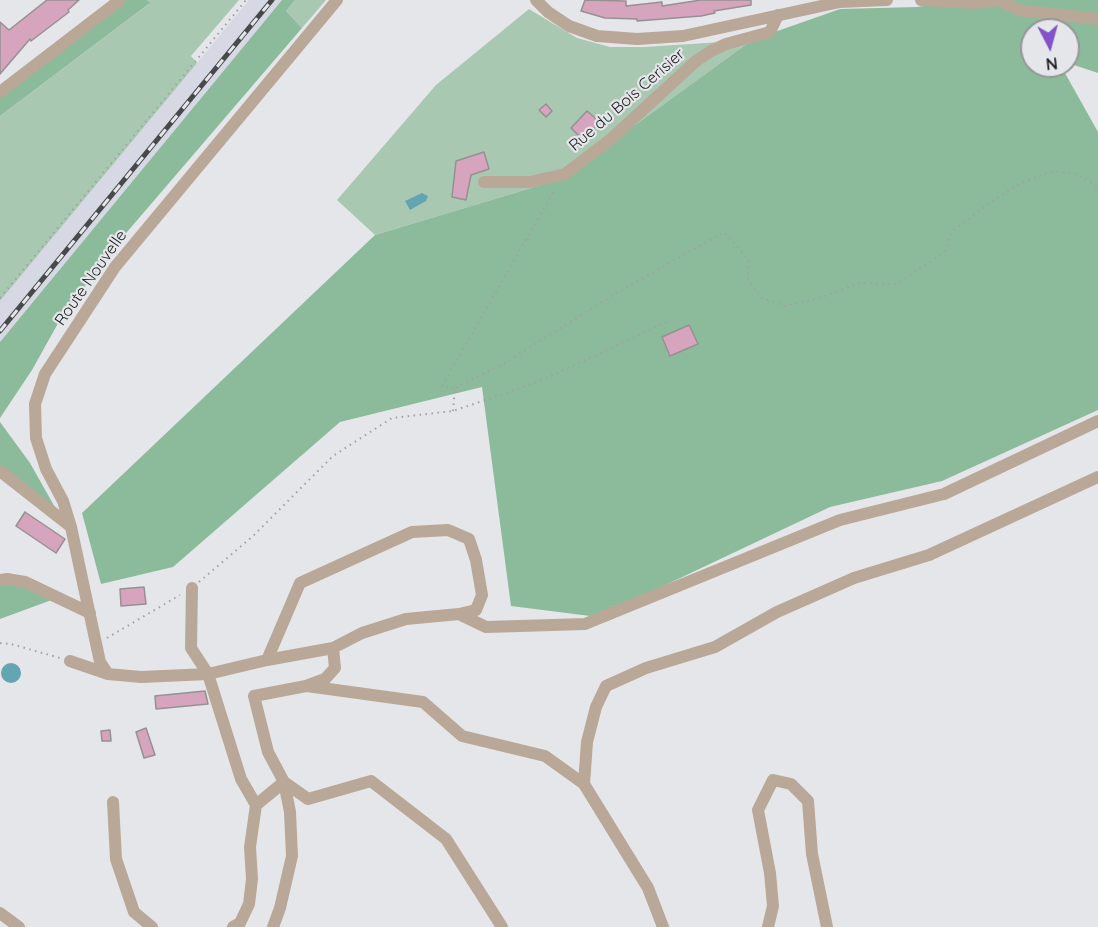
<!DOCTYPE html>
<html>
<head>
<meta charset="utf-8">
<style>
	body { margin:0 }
	#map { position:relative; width:1098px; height:927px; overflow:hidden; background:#e5e6ea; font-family:Quicksand,sans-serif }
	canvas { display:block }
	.north { position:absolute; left:1020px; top:18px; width:60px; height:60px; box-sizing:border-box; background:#e5e6ea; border:2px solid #959698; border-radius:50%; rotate:174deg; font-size:16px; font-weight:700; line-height:24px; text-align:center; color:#1c1d1e }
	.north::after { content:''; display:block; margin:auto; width:21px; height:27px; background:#8351ca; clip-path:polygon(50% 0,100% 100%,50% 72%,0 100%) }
</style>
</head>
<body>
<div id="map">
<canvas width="1098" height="927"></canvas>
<div class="north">N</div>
</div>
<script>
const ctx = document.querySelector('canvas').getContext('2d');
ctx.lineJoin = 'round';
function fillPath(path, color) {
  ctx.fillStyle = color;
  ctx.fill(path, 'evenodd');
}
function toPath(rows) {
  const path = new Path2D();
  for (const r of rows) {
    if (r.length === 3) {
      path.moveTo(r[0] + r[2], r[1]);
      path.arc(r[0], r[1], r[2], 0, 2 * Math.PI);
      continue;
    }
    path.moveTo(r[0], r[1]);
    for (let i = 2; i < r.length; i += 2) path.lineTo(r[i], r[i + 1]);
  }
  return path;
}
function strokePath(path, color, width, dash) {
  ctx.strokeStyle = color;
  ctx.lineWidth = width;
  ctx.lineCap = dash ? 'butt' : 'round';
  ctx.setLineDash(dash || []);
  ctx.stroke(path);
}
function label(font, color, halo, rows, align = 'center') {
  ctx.font = font + ' Quicksand,sans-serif';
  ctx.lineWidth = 4.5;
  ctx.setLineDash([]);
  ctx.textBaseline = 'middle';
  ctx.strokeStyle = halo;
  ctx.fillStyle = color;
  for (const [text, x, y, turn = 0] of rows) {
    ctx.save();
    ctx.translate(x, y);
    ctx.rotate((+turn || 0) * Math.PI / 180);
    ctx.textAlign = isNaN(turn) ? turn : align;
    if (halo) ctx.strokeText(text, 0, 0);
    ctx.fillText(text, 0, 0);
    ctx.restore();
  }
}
const built = toPath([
	[249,0,282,0,0,342,0,301]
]);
const green = toPath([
	[147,0,239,0,191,56,197,63,0,301,0,116,149,4],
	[295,0,326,0,302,28,286,11],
	[529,9,577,38,610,47,644,47,752,40,561,179,375,235,337,200,436,85]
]);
const forest = toPath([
	[120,0,147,0,150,3,0,116,0,92],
	[282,0,295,0,286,11,302,28,121,239,61,318,32,370,0,418,0,342],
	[959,0,1098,0,1098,73,1068,63,1068,30,1032,30,1032,66,1061,66,1098,132,1098,410,942,481,830,507,598,617,511,606,482,387,340,422,173,567,101,584,82,513,375,235,561,179,752,40,840,9,917,7],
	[0,422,30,463,57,511,0,465],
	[0,580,57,598,0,619]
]);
const water = toPath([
	[422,193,428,196,426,201,410,210,405,201],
	[11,673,10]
]);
const building = toPath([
	[47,0,79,0,68,10,69,12,31,41,30,39,0,74,0,22,9,30,47,0],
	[585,0,626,1,626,6,662,2,662,6,701,0,751,0,751,5,714,11,715,13,701,16,637,21,637,19,605,18,581,11,585,0],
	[546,104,552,111,546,117,539,110,546,104],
	[587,111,600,122,583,140,571,128,587,111],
	[484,152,489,169,471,175,466,200,452,197,456,161,484,152],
	[689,325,698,344,670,356,662,337,689,325],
	[25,512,65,539,56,553,16,526,25,512],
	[144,587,146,604,121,606,120,589,144,587],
	[205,691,208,704,156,709,155,696,205,691],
	[146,728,155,755,144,758,136,732,146,728],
	[110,730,111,741,102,741,101,731,110,730]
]);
const path = toPath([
	[0,298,246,0],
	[454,388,442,386,555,189],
	[453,411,455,388,505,363,613,295,724,232,749,260,748,280,762,298,785,306,823,297,859,283,897,284,944,252,952,231,994,200,1021,183,1053,171,1077,174,1098,187],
	[199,582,253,536,333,456,392,418,453,411,538,382,671,320],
	[107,638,180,595],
	[0,643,11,644,60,658]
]);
const minor = toPath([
	[536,0,548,12,569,26,597,36,637,39,683,36,840,2,887,0],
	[921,0,975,3,1000,0],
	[999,0,1018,10,1098,19],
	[0,92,120,0],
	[484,182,530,182,565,174,611,139,696,61,711,51,726,44,770,32,778,15],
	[0,471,70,526],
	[0,580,7,579,25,582,90,613],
	[192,588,191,648,208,674,241,779,256,805],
	[459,614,486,627,585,624,840,520,944,494,1098,421],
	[333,648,335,668,325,679,306,686,254,696,268,752,284,782,308,799,371,781,446,839,502,927],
	[267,660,300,583,412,532,448,530,469,539,476,560,482,595,476,610,459,614,406,619,362,633,333,648,267,660,208,674,141,677,108,674,100,662,71,527,63,501,46,469,36,438,35,404,45,374,115,267,337,0],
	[70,661,108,674],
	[307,686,423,702,462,736,545,756,584,784],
	[113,802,116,859,134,912,152,927],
	[0,913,19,927],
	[233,927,240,923,249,904,252,879,250,847,256,805,284,782,290,812,292,856,280,908,273,927],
	[663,927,648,888,584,784,587,742,596,707,606,686,646,668,715,647,777,612,854,578,929,555,1098,477],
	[768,927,773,906,770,873,758,810,773,780,791,784,808,801,812,854,827,927]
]);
const rail = toPath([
	[0,331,272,0]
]);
const streetNames = [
	["Rue du Bois Cerisier",627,100,-41],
	["Route Nouvelle",91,278,-55]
];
fillPath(built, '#d6d8e4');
fillPath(green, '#a9c8b2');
fillPath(forest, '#8bbb9a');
fillPath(water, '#63a5b0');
fillPath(building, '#d7a4bd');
strokePath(building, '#959193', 1.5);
strokePath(path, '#a0a1a4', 2, [1.5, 4.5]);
strokePath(minor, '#b9a897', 12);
strokePath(rail, '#48494a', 5);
strokePath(rail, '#e5e6ea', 3, [9]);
label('16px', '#1c1d1e', '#e5e6ea', streetNames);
</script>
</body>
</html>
